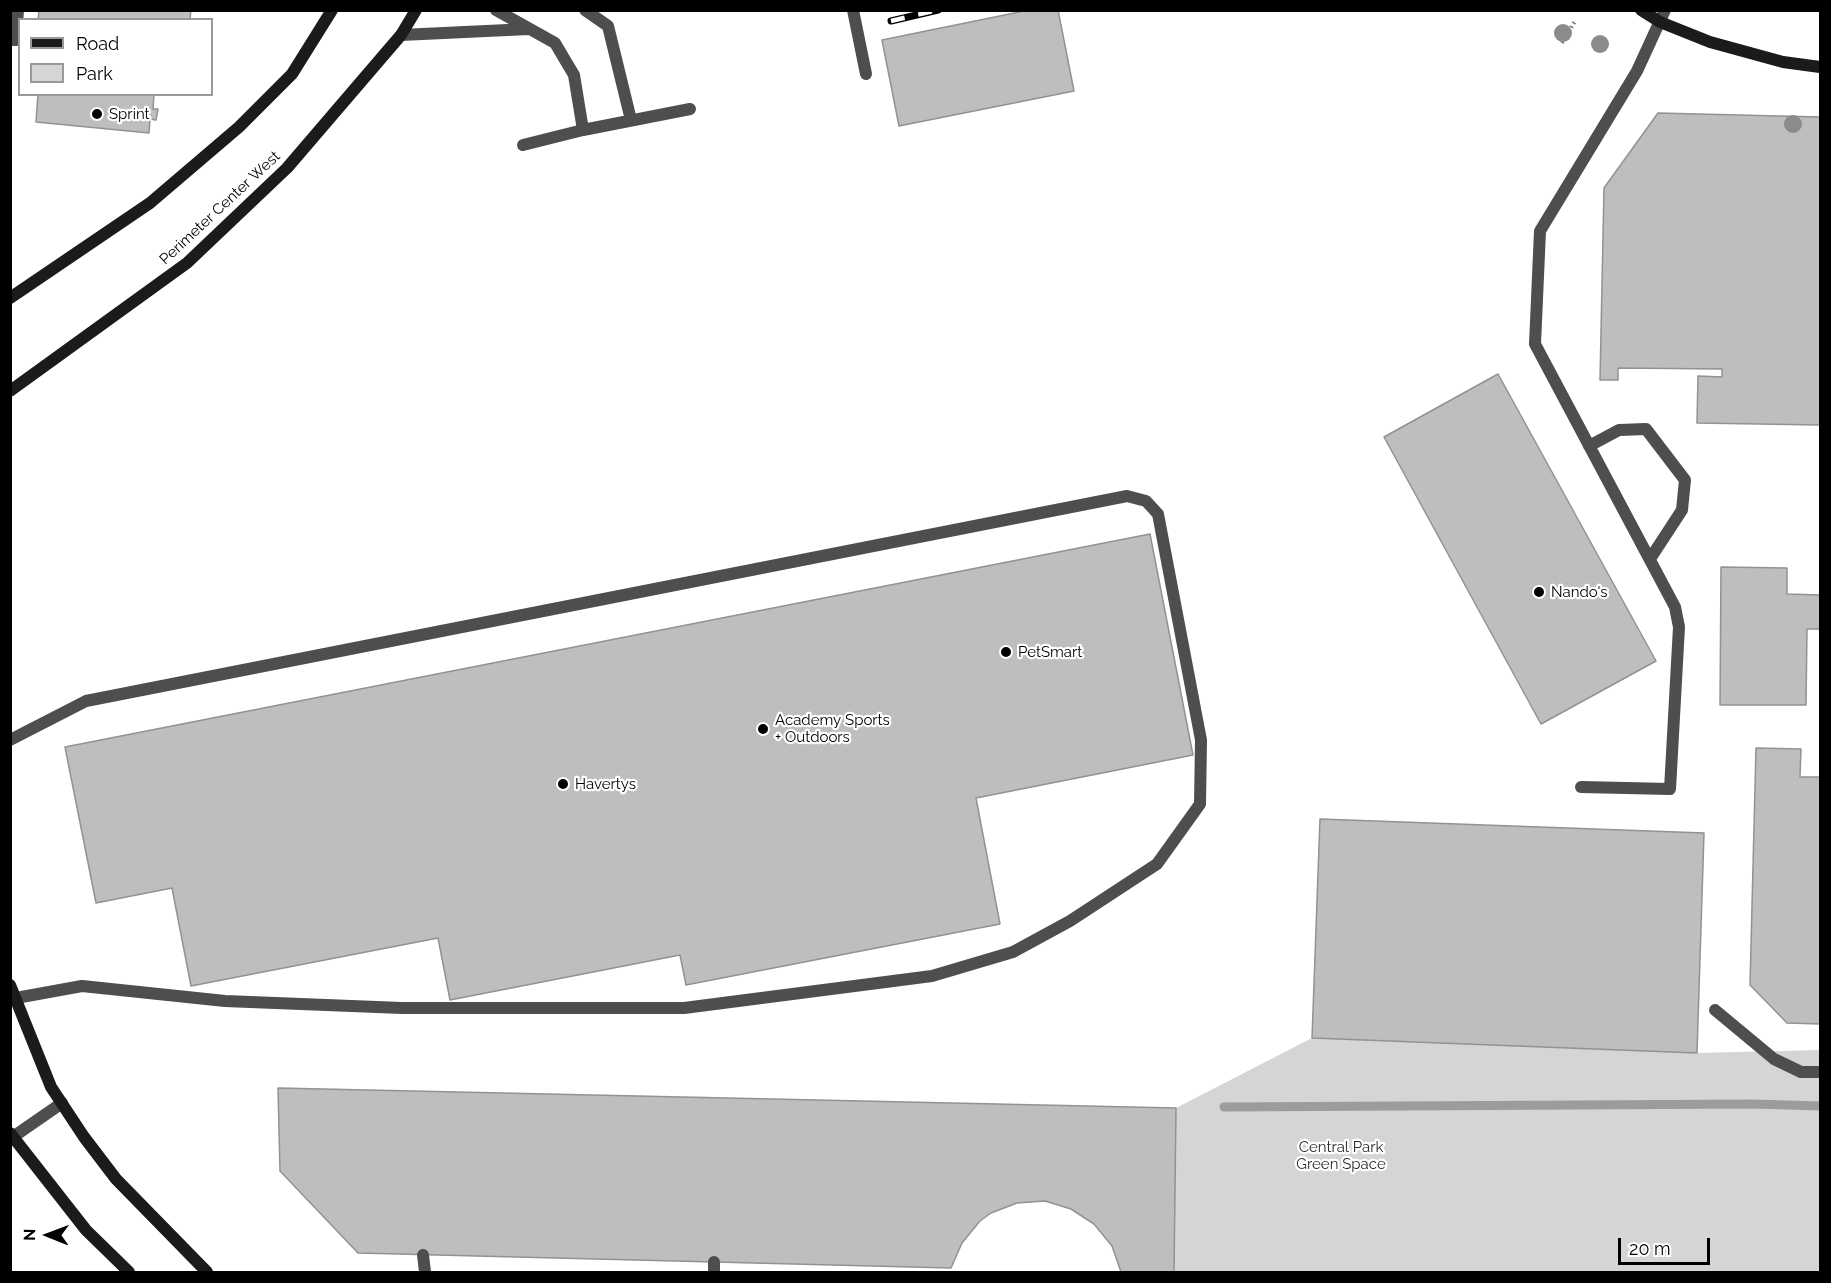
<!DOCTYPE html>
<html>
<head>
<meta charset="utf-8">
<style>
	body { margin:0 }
	#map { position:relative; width:1831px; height:1283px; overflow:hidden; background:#fff; font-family:Raleway,sans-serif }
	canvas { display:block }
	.frame { position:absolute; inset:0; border:12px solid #000; pointer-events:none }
	.legend { position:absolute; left:18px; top:18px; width:195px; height:78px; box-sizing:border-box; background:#fff; border:2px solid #999; margin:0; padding:8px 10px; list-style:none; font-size:18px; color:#000 }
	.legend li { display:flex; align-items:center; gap:12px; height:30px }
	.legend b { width:30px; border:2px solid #999 }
	.north { position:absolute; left:18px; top:1205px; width:60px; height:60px; -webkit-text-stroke:4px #fff; paint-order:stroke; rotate:271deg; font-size:16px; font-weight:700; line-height:24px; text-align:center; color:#000 }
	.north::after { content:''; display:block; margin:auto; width:21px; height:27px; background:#000; clip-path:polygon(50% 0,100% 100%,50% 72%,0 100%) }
	.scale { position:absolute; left:1618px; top:1238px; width:92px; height:27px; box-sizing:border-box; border:3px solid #000; border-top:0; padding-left:8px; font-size:18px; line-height:21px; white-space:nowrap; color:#000; -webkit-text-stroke:4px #fff; paint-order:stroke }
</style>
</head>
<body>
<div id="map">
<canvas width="1831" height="1283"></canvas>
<div class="frame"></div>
<ul class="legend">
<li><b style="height:8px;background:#1b1b1b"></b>Road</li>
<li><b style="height:16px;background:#d5d5d5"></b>Park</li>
</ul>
<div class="north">N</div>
<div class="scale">20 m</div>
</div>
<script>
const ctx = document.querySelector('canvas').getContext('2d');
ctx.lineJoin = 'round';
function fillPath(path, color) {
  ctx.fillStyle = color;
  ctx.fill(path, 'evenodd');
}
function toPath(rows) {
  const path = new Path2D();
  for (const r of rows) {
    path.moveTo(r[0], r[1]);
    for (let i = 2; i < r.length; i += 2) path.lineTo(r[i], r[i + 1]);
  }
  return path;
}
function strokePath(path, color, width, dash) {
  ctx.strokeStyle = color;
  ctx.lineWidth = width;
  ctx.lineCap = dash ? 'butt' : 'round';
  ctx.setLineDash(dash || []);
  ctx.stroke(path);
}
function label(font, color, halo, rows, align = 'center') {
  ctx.font = font + ' Raleway,sans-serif';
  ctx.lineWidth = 4.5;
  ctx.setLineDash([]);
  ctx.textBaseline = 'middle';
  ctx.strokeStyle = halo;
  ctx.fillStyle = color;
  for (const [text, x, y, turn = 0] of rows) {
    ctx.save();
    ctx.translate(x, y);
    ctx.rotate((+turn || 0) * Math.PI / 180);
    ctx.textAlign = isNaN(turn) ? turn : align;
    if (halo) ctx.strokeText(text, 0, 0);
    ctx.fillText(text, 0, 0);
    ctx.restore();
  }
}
const green = toPath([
	[1312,1038,1697,1053,1820,1050,1820,1272,1174,1272,1176,1108]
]);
const stream = toPath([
	[1224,1107,1753,1104,1820,1106]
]);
const building = toPath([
	[39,10,191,10,190,20,38,20,39,10],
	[1029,10,1058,10,1074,91,899,126,882,40,1029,10],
	[38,94,154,94,153,109,158,109,156,120,150,119,149,133,36,122,38,94],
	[1658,113,1820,117,1820,425,1697,423,1698,376,1722,377,1722,369,1618,368,1618,380,1600,380,1604,188,1658,113],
	[1498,374,1656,661,1541,724,1384,437,1498,374],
	[1150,534,1193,755,976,798,1000,924,686,985,680,955,450,1000,438,938,191,986,172,888,96,903,65,747,1150,534],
	[1721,567,1787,568,1787,594,1820,595,1820,629,1807,629,1806,705,1720,705,1721,567],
	[1756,748,1801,749,1800,777,1820,777,1820,1024,1787,1023,1750,985,1756,748],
	[1320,819,1704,833,1697,1053,1312,1038,1320,819],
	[278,1088,1176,1108,1174,1272,1121,1272,1112,1246,1094,1224,1071,1209,1045,1201,1017,1203,991,1213,980,1221,962,1243,951,1268,358,1253,280,1171,278,1088]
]);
const path = toPath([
	[1562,43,1575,21]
]);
const lane = toPath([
	[496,10,555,43,574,75,583,130],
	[585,10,608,26,631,120],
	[853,10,866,74],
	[401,35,529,29],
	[10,40,16,40,18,10],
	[523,145,583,130,690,109],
	[1589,446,1619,430,1646,429,1685,480,1682,510,1650,559],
	[10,740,86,701,1127,496,1146,501,1158,514,1201,740,1200,804,1157,864,1070,921,1013,952,932,976,684,1008,402,1008,225,1001,82,986,16,998],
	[1581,787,1670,789,1679,627,1675,607,1535,344,1540,231,1637,71,1665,10],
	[10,1139,62,1103],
	[423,1255,425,1272],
	[714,1272,714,1262]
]);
const street = toPath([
	[1715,1010,1774,1059,1801,1072,1820,1072]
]);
const secondary = toPath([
	[1641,10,1660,22,1710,42,1783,62,1820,67],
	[10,298,150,203,239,127,292,74,332,10],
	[10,391,187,263,287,168,401,35,416,10],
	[10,985,51,1087,84,1137,116,1179,207,1272],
	[10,1133,86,1230,129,1272]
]);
const rail = toPath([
	[891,21,938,10]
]);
const trees = [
	[1563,33],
	[1600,44],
	[1793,124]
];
const markers = [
	[97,114,6,"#000"],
	[1539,592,6,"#000"],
	[1006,652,6,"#000"],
	[763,729,6,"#000"],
	[563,784,6,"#000"]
];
const poiNames = [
	["Sprint",109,114],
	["Nando's",1551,592],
	["PetSmart",1018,652],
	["Academy Sports",775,720],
	["+ Outdoors",775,737],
	["Havertys",575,784]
];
const streetNames = [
	["Perimeter Center West",220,208,-43]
];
const parkNames = [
	["Central Park",1341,1147],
	["Green Space",1341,1164]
];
fillPath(green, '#d5d5d5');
strokePath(stream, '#9c9c9c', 9);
fillPath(building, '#bebebe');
strokePath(building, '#929292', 1.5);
strokePath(path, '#707070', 4, [1.5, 3]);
strokePath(lane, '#4e4e4e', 12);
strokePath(street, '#4e4e4e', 12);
strokePath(secondary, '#1b1b1b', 12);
strokePath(rail, '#000', 7);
strokePath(rail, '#fff', 4.5, [14]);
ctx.fillStyle = '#8b8b8b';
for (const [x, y] of trees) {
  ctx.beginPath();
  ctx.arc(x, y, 9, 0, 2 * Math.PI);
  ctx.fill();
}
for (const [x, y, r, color] of markers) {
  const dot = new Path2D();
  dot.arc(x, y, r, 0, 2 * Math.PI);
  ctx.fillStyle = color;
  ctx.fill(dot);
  strokePath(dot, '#fff', 2);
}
label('15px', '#000', '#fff', poiNames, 'left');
label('15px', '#000', '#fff', streetNames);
label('15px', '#2c2c2c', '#fff', parkNames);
</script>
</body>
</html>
